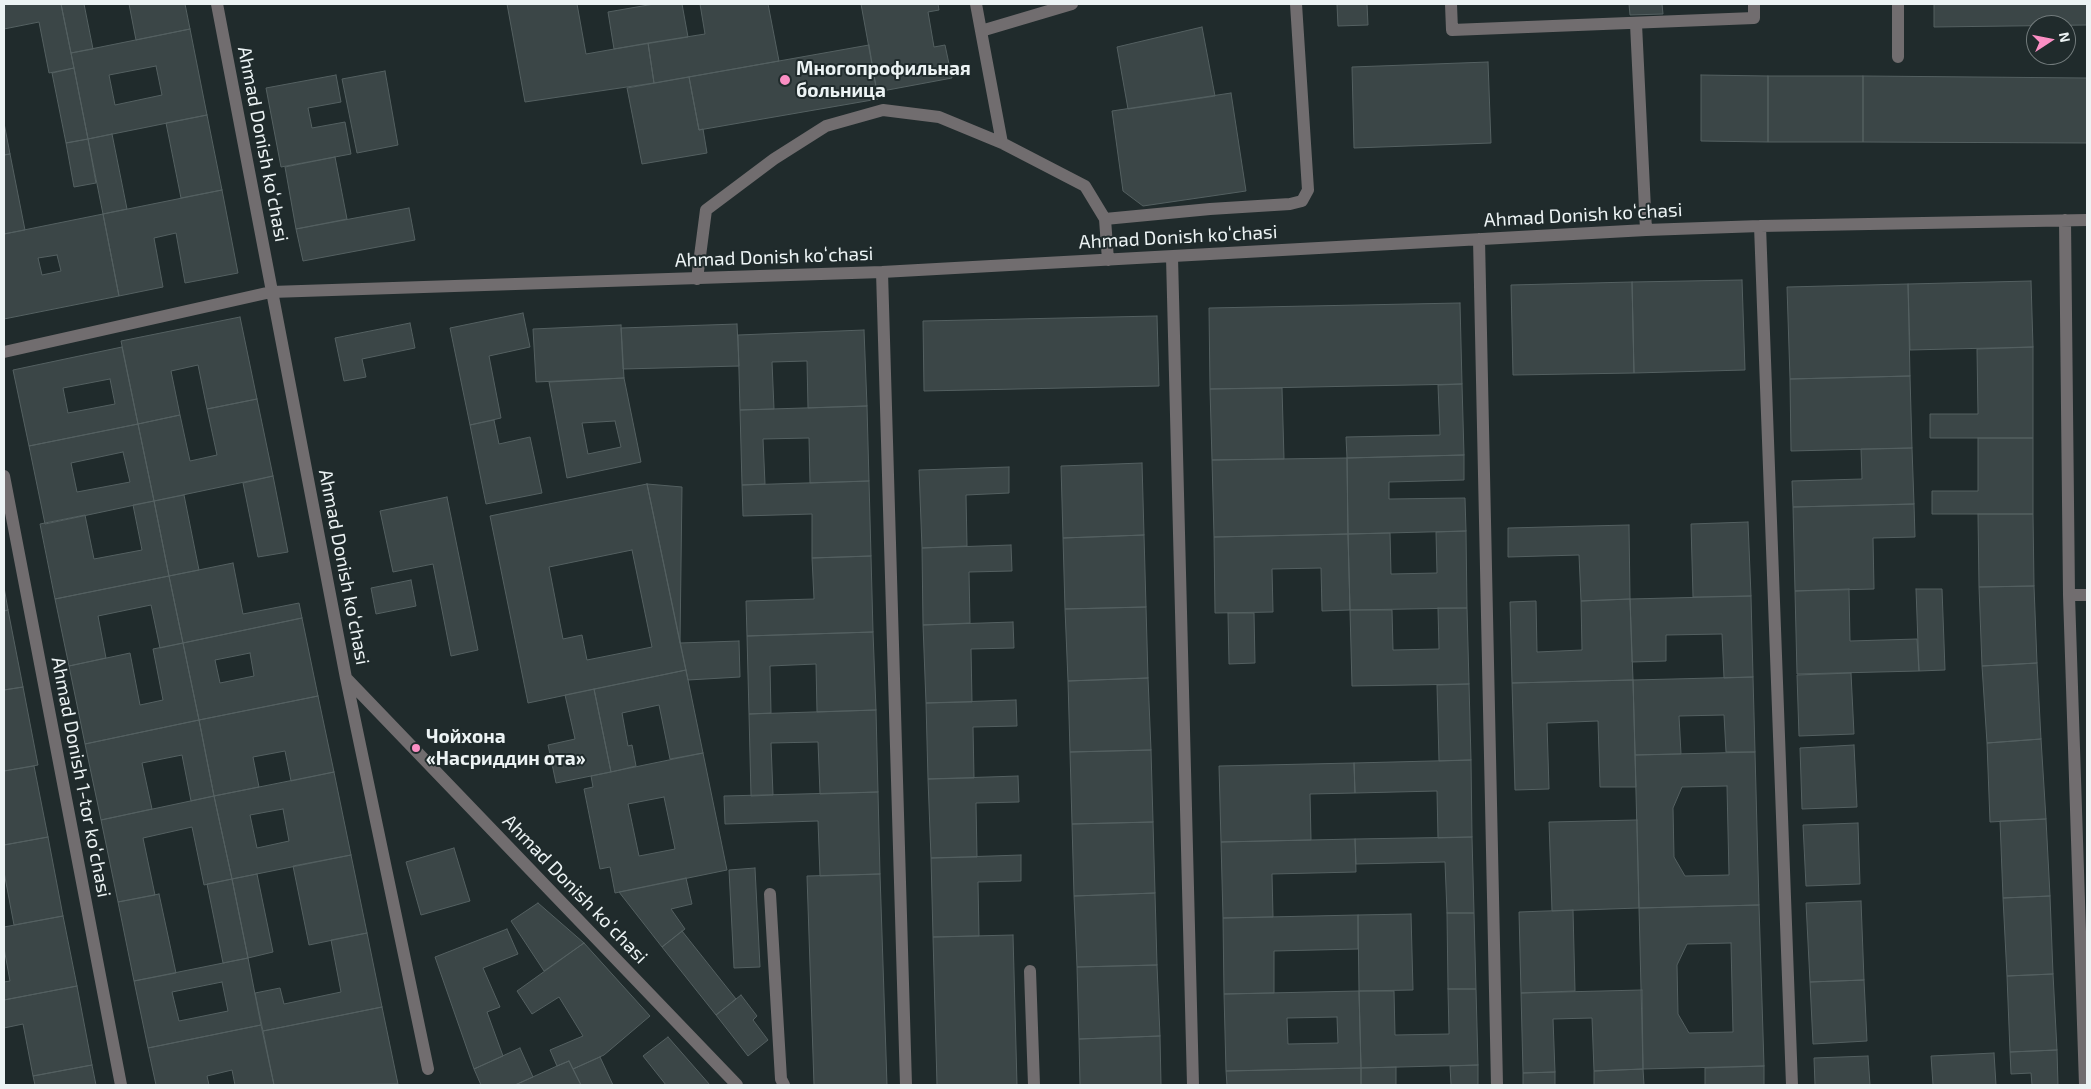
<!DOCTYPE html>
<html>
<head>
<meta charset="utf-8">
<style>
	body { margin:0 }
	#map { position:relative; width:2091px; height:1089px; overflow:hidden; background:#202b2c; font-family:"Exo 2",sans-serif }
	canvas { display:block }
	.frame { position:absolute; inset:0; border:5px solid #ecf3f4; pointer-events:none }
	.north { position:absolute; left:2026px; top:15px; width:50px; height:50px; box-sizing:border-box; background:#202b2c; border:1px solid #727b7c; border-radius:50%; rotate:79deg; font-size:14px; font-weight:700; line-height:20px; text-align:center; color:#ecf3f4 }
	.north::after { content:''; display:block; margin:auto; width:18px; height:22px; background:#fb8fc4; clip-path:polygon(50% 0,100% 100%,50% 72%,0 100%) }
</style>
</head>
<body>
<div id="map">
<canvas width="2091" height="1089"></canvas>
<div class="frame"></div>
<div class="north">N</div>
</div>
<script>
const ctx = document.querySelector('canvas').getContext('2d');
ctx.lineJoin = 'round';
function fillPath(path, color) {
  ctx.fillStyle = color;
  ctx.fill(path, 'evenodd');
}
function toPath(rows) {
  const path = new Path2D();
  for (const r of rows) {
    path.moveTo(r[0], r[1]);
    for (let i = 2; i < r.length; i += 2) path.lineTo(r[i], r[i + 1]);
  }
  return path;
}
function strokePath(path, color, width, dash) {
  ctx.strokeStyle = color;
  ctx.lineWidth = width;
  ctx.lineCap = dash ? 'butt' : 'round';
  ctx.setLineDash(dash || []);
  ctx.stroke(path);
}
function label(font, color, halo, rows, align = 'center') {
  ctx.font = font + ' "Exo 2",sans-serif';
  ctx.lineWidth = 4;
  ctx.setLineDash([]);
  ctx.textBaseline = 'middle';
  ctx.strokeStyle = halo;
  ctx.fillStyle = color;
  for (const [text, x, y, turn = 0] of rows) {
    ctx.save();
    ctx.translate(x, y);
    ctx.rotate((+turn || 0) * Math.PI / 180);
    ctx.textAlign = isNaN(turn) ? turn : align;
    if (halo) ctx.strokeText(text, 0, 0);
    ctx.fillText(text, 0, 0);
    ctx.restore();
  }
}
const building = toPath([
	[4,4,61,4,74,68,49,73,39,22,4,29,4,4],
	[61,4,84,4,93,49,71,53,61,4],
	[129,4,185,4,190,29,136,40,129,4],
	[507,4,577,4,586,54,648,43,654,83,525,102,507,4],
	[654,4,682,4,688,37,614,49,608,12,654,4],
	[700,4,768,4,779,61,654,83,648,43,705,34,700,4],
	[861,4,938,4,939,10,928,12,934,47,945,45,952,78,877,92,861,4],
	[1337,4,1367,4,1368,25,1338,26,1337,4],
	[1629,4,1662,4,1663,14,1630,15,1629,4],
	[1934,4,2087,4,2087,25,1934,27,1934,4],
	[1202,27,1215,96,1128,109,1117,47,1202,27],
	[190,29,207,115,88,139,71,53,190,29],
	[156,66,162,95,115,105,109,75,156,66],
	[869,45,878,99,699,130,689,77,869,45],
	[1488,62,1491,143,1354,148,1352,67,1488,62],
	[74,68,88,139,66,143,52,73,74,68],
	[385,71,398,145,357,153,342,79,385,71],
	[336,75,341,102,308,108,312,128,345,122,351,154,281,167,266,88,336,75],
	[1701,75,1768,76,1768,142,1701,141,1701,75],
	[1768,76,1863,76,1863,142,1768,142,1768,76],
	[1863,76,2087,78,2087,143,1863,142,1863,76],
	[689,77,699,130,703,129,707,153,642,164,627,88,689,77],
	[1231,93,1246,191,1143,206,1123,191,1112,111,1231,93],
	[207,115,222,190,181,198,166,123,207,115],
	[4,123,10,154,4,155,4,123],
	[112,134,127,209,103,214,88,139,112,134],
	[88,139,96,183,74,187,66,143,88,139],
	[10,154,25,230,4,234,4,155,10,154],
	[335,157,347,219,296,229,285,167,335,157],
	[222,190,238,273,185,283,176,233,154,238,163,287,119,296,103,214,222,190],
	[409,208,415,240,303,261,296,229,409,208],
	[103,214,119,296,4,319,4,234,103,214],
	[57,255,61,271,42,275,38,258,57,255],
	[1742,280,1745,370,1634,373,1632,282,1742,280],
	[2031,281,2033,347,1910,350,1908,284,2031,281],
	[1632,282,1634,373,1513,375,1511,285,1632,282],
	[1908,284,1910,376,1790,379,1787,287,1908,284],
	[1460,303,1462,384,1210,389,1209,308,1460,303],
	[523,313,530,347,489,356,501,418,470,425,450,328,523,313],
	[1157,316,1159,386,924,391,923,321,1157,316],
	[240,317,257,399,207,409,198,365,171,371,180,415,138,424,121,341,240,317],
	[410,323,415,348,362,359,366,377,344,381,335,338,410,323],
	[737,324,739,366,623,369,621,328,737,324],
	[621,325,624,378,536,382,533,329,621,325],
	[864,330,867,406,808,408,807,361,772,362,774,409,740,410,738,335,864,330],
	[122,347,138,424,29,446,13,370,122,347],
	[110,379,115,404,68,413,63,388,110,379],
	[2033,347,2033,438,1930,438,1930,414,1978,414,1977,349,2033,347],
	[1910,376,1912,448,1791,451,1790,379,1910,376],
	[624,378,641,462,567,478,549,382,624,378],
	[615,421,621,447,588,454,582,423,615,421],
	[1462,384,1464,455,1347,458,1346,437,1440,435,1438,385,1462,384],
	[1282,388,1284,459,1212,460,1210,389,1282,388],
	[257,399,273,476,154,501,138,424,180,415,190,461,217,455,207,409,257,399],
	[867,406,869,481,810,483,809,438,763,439,765,484,742,485,740,410,867,406],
	[494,420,499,444,530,437,542,493,486,504,470,425,494,420],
	[138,424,154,501,45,524,29,446,138,424],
	[123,452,130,482,77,492,71,463,123,452],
	[1978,438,2033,438,2033,514,1932,514,1932,491,1978,491,1978,438],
	[1912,448,1914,504,1793,507,1792,481,1862,479,1861,449,1912,448],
	[1464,455,1464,480,1389,482,1389,499,1465,498,1466,531,1348,534,1347,458,1464,455],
	[1347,458,1348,534,1214,537,1212,460,1347,458],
	[1142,463,1144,535,1063,538,1061,466,1142,463],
	[1009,467,1009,493,966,495,967,546,922,548,919,470,1009,467],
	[273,476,288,552,258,557,243,483,273,476],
	[869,481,871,556,812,558,812,514,743,516,742,485,869,481],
	[647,484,686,670,528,703,490,516,647,484],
	[632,550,652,647,587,660,582,635,563,639,549,567,632,550],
	[647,484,682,487,680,643,647,484],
	[184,495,199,570,169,576,154,501,184,495],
	[447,497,478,650,451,656,433,564,393,572,380,511,447,497],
	[154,501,169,576,55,599,40,524,85,515,94,559,142,550,133,505,154,501],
	[1914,504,1915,537,1873,538,1874,589,1795,591,1793,507,1914,504],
	[1978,514,2033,514,2034,586,1979,587,1978,514],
	[1748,522,1751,596,1693,597,1691,524,1748,522],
	[1629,525,1630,599,1581,601,1579,555,1508,557,1508,528,1629,525],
	[1466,531,1467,608,1350,610,1348,534,1390,533,1391,574,1437,573,1436,532,1466,531],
	[1348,534,1350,610,1322,611,1321,568,1272,569,1273,612,1215,613,1214,537,1348,534],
	[1144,535,1146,607,1065,609,1063,538,1144,535],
	[1011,545,1012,571,969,572,970,623,923,625,922,548,1011,545],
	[871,556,873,632,747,636,746,601,814,599,812,558,871,556],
	[233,563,243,614,299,603,302,618,183,643,169,576,233,563],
	[169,576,183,643,160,648,151,605,98,616,106,658,69,666,55,599,169,576],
	[411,580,416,606,376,614,371,588,411,580],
	[2034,586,2037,663,1982,666,1979,587,2034,586],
	[4,587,8,610,4,611,4,587],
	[1849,589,1850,641,1917,639,1919,671,1797,674,1795,591,1849,589],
	[1916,589,1942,589,1945,670,1919,671,1916,589],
	[1751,596,1753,677,1724,678,1722,634,1666,635,1666,661,1632,662,1630,599,1751,596],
	[1630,599,1633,680,1512,683,1510,602,1536,601,1537,652,1582,650,1581,601,1630,599],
	[1146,607,1148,678,1068,681,1065,609,1146,607],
	[1438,608,1467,608,1469,684,1352,686,1350,610,1392,610,1393,650,1439,649,1438,608],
	[8,610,23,687,4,690,4,611,8,610],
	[1228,613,1254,613,1255,663,1229,664,1228,613],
	[302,618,318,696,199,720,183,643,302,618],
	[250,653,254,676,220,683,215,660,250,653],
	[1013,622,1014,648,971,649,972,702,926,703,923,625,1013,622],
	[873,632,876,710,817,712,816,664,770,666,771,713,749,714,747,636,873,632],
	[739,641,740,677,688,680,680,643,739,641],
	[183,643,199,720,85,744,69,666,130,653,140,705,163,700,153,649,183,643],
	[2037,663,2041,739,1987,743,1982,666,2037,663],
	[686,670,703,753,670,759,659,705,622,713,628,746,632,745,636,766,611,772,594,689,686,670],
	[1851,673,1854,734,1799,736,1797,675,1851,673],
	[1753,677,1755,752,1726,752,1724,715,1679,716,1681,754,1635,755,1633,680,1753,677],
	[1148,678,1151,750,1070,752,1068,681,1148,678],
	[1633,680,1636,787,1600,787,1598,721,1547,723,1549,789,1515,790,1512,683,1633,680],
	[1469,684,1471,760,1439,761,1437,685,1469,684],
	[23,687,38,765,4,771,4,690,23,687],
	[594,689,611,772,556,783,548,745,575,739,565,695,594,689],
	[318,696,334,772,291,781,285,751,253,757,259,787,214,796,199,720,318,696],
	[1016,700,1017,726,973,727,974,778,928,779,926,703,1016,700],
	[876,710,878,792,820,794,818,742,771,743,773,795,751,796,749,714,876,710],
	[199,720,214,796,191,801,182,755,142,763,152,809,101,820,85,744,199,720],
	[2041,739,2046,819,1990,822,1987,743,2041,739],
	[1854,745,1857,807,1802,809,1800,748,1854,745],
	[1151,750,1153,822,1072,824,1070,752,1151,750],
	[1755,752,1759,905,1639,908,1635,755,1755,752],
	[1727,786,1729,875,1685,876,1674,857,1673,808,1682,787,1727,786],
	[703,753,727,870,615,893,610,867,600,869,584,789,593,787,591,776,703,753],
	[664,797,675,849,639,856,628,804,664,797],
	[1471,760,1472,837,1438,838,1437,791,1355,793,1354,763,1471,760],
	[1354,763,1355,793,1310,794,1311,840,1221,842,1219,766,1354,763],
	[34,766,48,837,4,845,4,771,34,766],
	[334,772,351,855,232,879,214,796,334,772],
	[283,809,289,841,257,848,250,815,283,809],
	[1018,776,1019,802,976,803,977,857,931,858,928,779,1018,776],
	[878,792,880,874,820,876,818,821,725,824,724,796,878,792],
	[214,796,232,879,204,885,192,827,143,838,155,895,118,902,101,820,214,796],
	[2046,819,2050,896,2003,898,2000,821,2046,819],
	[1637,820,1639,908,1552,911,1549,822,1637,820],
	[1153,822,1155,893,1074,896,1072,824,1153,822],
	[1858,823,1860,884,1806,886,1803,825,1858,823],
	[48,837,63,916,14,925,4,872,4,845,48,837],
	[1472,837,1474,913,1447,913,1445,862,1356,864,1355,839,1472,837],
	[1355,839,1356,872,1272,874,1273,917,1223,918,1221,842,1355,839],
	[454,848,470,901,421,915,406,862,454,848],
	[351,855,367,933,309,945,293,866,351,855],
	[1021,855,1021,881,978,882,979,936,933,937,931,858,1021,855],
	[755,868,760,967,734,968,729,870,755,868],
	[257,874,273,952,248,958,232,879,257,874],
	[880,874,887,1085,814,1085,807,876,880,874],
	[686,878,692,904,671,909,685,929,662,947,619,892,686,878],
	[232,879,248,958,223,963,207,884,232,879],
	[1155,893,1157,965,1077,967,1074,896,1155,893],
	[159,894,176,973,134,981,118,902,159,894],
	[2050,896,2053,974,2007,976,2003,898,2050,896],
	[1861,901,1864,980,1810,982,1806,903,1861,901],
	[538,903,584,943,544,971,511,921,538,903],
	[1759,905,1764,1066,1643,1069,1639,908,1759,905],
	[1731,943,1733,1032,1689,1033,1678,1014,1677,965,1687,944,1731,943],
	[1573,910,1575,991,1521,993,1519,912,1573,910],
	[1447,913,1474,913,1476,989,1448,989,1447,913],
	[1411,914,1413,990,1359,991,1358,915,1411,914],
	[1358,915,1358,949,1274,951,1274,993,1224,994,1223,918,1358,915],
	[63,916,77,986,4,1000,4,982,10,981,4,948,4,927,63,916],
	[507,929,518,954,483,968,500,1007,487,1012,503,1056,474,1069,435,957,507,929],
	[682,931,736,999,716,1015,662,947,682,931],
	[367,933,382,1007,263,1031,255,993,280,988,284,1004,341,992,331,940,367,933],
	[1013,935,1017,1085,937,1085,933,937,1013,935],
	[584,943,650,1016,604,1055,573,1069,569,1061,557,1066,550,1050,583,1036,559,997,532,1014,517,991,584,943],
	[248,958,261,1025,148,1048,134,981,248,958],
	[222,982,228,1011,179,1021,172,992,222,982],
	[1157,965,1160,1036,1079,1039,1077,967,1157,965],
	[2053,974,2057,1050,2010,1052,2007,976,2053,974],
	[1864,980,1867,1041,1813,1044,1810,982,1864,980],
	[77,986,92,1065,33,1076,23,1024,4,1028,4,1000,77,986],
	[1448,989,1476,989,1478,1065,1361,1068,1359,991,1394,991,1395,1035,1449,1034,1448,989],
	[1642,990,1643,1069,1594,1071,1592,1018,1553,1019,1555,1072,1523,1073,1521,993,1642,990],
	[1359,991,1361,1068,1226,1071,1224,994,1359,991],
	[1337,1017,1338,1043,1288,1044,1287,1018,1337,1017],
	[741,995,757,1016,753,1020,768,1040,748,1056,716,1015,741,995],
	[382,1007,398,1084,274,1085,263,1031,382,1007],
	[261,1025,274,1085,235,1085,232,1070,207,1076,209,1085,156,1085,148,1048,261,1025],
	[1160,1036,1161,1085,1080,1085,1079,1039,1160,1036],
	[668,1037,710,1085,666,1085,643,1056,668,1037],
	[520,1048,533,1077,515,1085,481,1085,474,1069,520,1048],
	[2057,1050,2058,1085,2032,1085,2031,1073,2011,1074,2010,1052,2057,1050],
	[1994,1053,1996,1085,1933,1085,1931,1056,1994,1053],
	[1868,1056,1870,1085,1815,1085,1814,1058,1868,1056],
	[600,1057,613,1085,581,1085,573,1069,600,1057],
	[569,1061,581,1085,515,1085,557,1066,569,1061],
	[92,1065,96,1085,35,1085,33,1076,92,1065],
	[1478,1065,1478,1085,1451,1085,1450,1066,1478,1065],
	[1764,1066,1764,1085,1705,1085,1705,1068,1764,1066],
	[1396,1067,1396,1085,1361,1085,1361,1068,1396,1067],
	[1361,1068,1361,1085,1227,1085,1226,1071,1361,1068],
	[1643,1069,1644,1085,1594,1085,1594,1071,1643,1069],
	[1555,1072,1555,1085,1523,1085,1523,1073,1555,1072]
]);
const minor = toPath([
	[217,4,346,678,737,1085],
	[976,4,981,31,1072,4],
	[1451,4,1452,30,1754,18,1754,4],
	[1898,4,1898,57],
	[1636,24,1646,230],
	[981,31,1002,143],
	[1105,219,1108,260],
	[2065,220,2069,595,2085,1085],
	[1760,226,1792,1085],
	[1479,239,1497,1085],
	[1172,257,1193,1085],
	[882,272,906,1085],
	[697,279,706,210,774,159,826,126,883,110,939,117,1002,143,1085,186,1105,219,1210,209,1290,204,1302,201,1308,190,1296,4],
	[4,352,271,292,882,272,1646,230,1760,226,2087,220],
	[4,476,121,1085],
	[2069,595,2087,595],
	[346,678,428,1069],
	[770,894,781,1079,784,1085],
	[1030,971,1034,1085]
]);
const markers = [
	[785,80,6,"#fb8fc4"],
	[416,748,5,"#fb8fc4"]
];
const poiNames = [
	["Многопрофильная",796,69],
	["больница",796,91],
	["Чойхона",426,737],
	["«Насриддин ота»",426,759]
];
const streetNames = [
	["Ahmad Donish koʻchasi",263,144,79],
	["Ahmad Donish koʻchasi",1583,215,-3],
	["Ahmad Donish koʻchasi",1178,237,-3],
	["Ahmad Donish koʻchasi",774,257,-2],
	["Ahmad Donish koʻchasi",344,567,79],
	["Ahmad Donish 1-tor koʻchasi",81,777,79],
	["Ahmad Donish koʻchasi",575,889,46]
];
fillPath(building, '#3b4647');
strokePath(building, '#546061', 1);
strokePath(minor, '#716d6f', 12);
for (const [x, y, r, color] of markers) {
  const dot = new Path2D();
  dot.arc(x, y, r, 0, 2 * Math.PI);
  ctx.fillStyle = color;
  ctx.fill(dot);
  strokePath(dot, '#202b2c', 2);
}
label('bold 19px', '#ecf3f4', '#202b2c', poiNames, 'left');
label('19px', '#ecf3f4', '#202b2c', streetNames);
</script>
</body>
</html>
